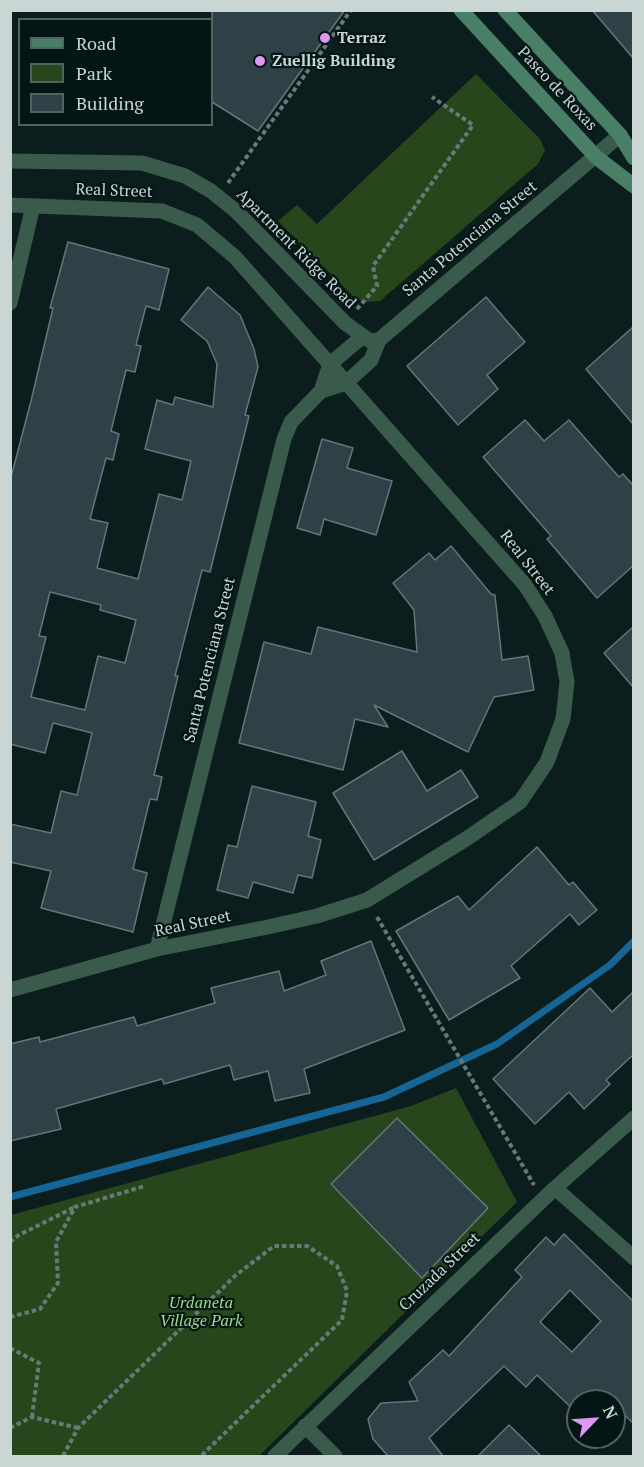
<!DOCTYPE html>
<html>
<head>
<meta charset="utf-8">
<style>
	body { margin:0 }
	#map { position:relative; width:644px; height:1467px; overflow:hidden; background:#0b1e1d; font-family:"PT Serif",serif }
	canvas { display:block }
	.frame { position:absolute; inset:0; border:12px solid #cad6d4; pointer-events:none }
	.legend { position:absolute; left:18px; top:18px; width:195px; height:108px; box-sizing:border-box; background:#031514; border:2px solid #536261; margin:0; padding:8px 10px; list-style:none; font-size:18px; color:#cad6d4 }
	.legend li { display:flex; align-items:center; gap:12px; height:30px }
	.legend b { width:30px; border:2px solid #536261 }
	.north { position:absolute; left:566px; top:1389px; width:60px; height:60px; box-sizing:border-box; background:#031514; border:2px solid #536261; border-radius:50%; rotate:65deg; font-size:16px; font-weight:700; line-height:24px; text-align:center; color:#cad6d4 }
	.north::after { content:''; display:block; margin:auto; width:21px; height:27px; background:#de98f2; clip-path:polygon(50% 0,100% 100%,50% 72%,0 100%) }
</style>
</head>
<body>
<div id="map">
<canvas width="644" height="1467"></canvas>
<div class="frame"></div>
<ul class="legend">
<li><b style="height:8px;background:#487f66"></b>Road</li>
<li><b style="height:16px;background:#28461b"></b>Park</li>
<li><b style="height:16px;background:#2e4146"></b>Building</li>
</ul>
<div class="north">N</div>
</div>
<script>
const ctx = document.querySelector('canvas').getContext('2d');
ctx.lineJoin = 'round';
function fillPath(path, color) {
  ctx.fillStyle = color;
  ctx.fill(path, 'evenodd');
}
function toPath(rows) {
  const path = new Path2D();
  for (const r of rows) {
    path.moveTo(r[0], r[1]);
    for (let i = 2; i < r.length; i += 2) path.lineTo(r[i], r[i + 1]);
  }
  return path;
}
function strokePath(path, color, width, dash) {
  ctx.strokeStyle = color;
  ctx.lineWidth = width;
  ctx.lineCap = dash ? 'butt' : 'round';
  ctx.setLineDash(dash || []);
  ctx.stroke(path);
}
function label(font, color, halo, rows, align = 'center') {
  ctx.font = font + ' "PT Serif",serif';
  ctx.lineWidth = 4.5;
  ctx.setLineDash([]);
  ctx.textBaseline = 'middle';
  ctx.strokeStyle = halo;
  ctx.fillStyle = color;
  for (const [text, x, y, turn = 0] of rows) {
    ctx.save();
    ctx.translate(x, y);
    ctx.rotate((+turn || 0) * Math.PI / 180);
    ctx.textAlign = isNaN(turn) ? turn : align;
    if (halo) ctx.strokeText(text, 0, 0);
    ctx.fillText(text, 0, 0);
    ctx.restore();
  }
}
const green = toPath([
	[476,74,540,139,545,150,538,164,380,301,365,302,355,298,278,221,297,205,317,224],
	[456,1088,517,1202,259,1456,11,1456,11,1215,411,1106]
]);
const stream = toPath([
	[10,1197,384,1097,497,1044,610,965,634,941]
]);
const building = toPath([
	[212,10,345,10,258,131,212,102,212,10],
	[592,10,633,10,633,58,592,10],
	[68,242,169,269,159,310,146,306,136,345,141,346,135,372,126,370,111,431,119,434,113,460,106,458,90,519,108,523,97,568,138,579,159,494,182,500,191,461,145,449,157,400,173,405,175,397,213,407,217,364,207,341,181,320,208,287,240,315,254,349,258,367,245,415,249,416,210,572,202,570,175,676,178,676,154,775,162,777,157,800,150,799,133,869,147,873,133,932,41,908,51,871,10,862,10,824,51,833,61,791,77,795,92,733,53,723,45,753,10,744,10,481,31,401,53,308,50,308,68,242],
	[50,592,101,605,100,610,136,620,125,663,98,656,85,710,31,697,46,637,39,636,50,592],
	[486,297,525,342,487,375,498,389,458,425,407,366,486,297],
	[633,327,633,424,586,369,633,327],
	[525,420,544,441,569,420,619,477,623,474,633,485,633,566,597,598,547,539,551,536,483,457,525,420],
	[322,439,353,448,347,468,392,481,376,535,324,519,320,535,297,528,322,439],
	[451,546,491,594,495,595,502,660,528,656,534,690,494,697,468,752,374,705,388,727,355,719,343,770,239,743,264,642,311,654,318,627,417,652,414,610,393,583,429,553,435,560,451,546],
	[633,627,633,687,604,653,633,627],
	[402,751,427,791,461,770,478,797,374,860,333,793,402,751],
	[252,786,316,802,308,836,321,840,312,878,298,875,293,893,253,882,248,898,217,890,228,845,237,847,252,786],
	[537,847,569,885,573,882,597,910,579,925,570,914,511,966,520,978,449,1020,396,931,458,896,469,910,537,847],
	[371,941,405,1030,304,1069,310,1093,275,1101,268,1071,234,1080,230,1065,164,1084,162,1079,56,1109,61,1129,10,1141,10,1044,39,1037,40,1042,134,1017,137,1026,215,1003,211,988,279,971,284,991,326,975,321,961,371,941],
	[590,988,612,1012,633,992,633,1055,606,1080,610,1084,584,1109,569,1092,535,1124,493,1079,590,988],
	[397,1118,488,1208,422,1278,331,1184,397,1118],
	[564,1234,633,1301,633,1423,614,1405,614,1401,578,1401,578,1414,537,1375,526,1387,504,1366,429,1438,443,1456,388,1456,373,1439,368,1419,381,1403,418,1401,409,1382,443,1350,449,1356,522,1277,515,1270,546,1237,554,1245,564,1234],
	[570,1290,601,1321,572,1352,540,1322,570,1290],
	[509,1425,541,1456,478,1456,509,1425]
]);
const path = toPath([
	[228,183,351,10],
	[357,309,377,286,373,266,473,125,432,97],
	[377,917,534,1185],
	[10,1242,19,1235,75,1207],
	[10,1317,40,1309,58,1283,56,1242,75,1207,145,1186],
	[10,1348,39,1363,32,1417],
	[10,1428,32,1417,78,1428],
	[63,1456,78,1428,236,1275,274,1246,307,1246,337,1266,347,1291,342,1320,201,1456]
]);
const minor = toPath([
	[10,161,142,163,185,176,211,191,237,212,345,323,370,341,379,340],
	[10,205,162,211,197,225,235,257,525,585,545,616,562,653,567,682,563,719,547,762,520,802,466,839,367,900,317,916,268,927,157,949,10,990],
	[10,303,33,206],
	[321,391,346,383,371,360,379,340,620,135],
	[157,949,284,439,291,422,321,391,330,364,362,337],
	[555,1188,634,1258],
	[305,1426,335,1456],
	[275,1456,555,1188,634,1118]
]);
const secondary = toPath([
	[461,10,596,157,634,186],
	[505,10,620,135,634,158]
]);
const markers = [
	[325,38,6,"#de98f2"],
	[260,61,6,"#de98f2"]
];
const poiNames = [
	["Terraz",337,38],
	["Zuellig Building",272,61]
];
const streetNames = [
	["Paseo de Roxas",557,89,47],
	["Real Street",114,191,2],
	["Santa Potenciana Street",470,239,-40],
	["Apartment Ridge Road",296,249,45],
	["Real Street",527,563,52],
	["Santa Potenciana Street",210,660,-76],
	["Real Street",193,924,-12],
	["Cruzada Street",440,1272,-44]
];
const parkNames = [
	["Urdaneta",201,1303],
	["Village Park",201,1321]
];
fillPath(green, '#28461b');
strokePath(stream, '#166594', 7);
fillPath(building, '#2e4146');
strokePath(building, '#62767c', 1.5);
strokePath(path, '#697977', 4, [4.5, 3]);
strokePath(minor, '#3a5a4b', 15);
strokePath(secondary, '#487f66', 15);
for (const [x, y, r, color] of markers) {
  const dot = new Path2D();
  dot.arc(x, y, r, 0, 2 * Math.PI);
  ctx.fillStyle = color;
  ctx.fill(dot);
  strokePath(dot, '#031514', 2);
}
label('bold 16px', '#cad6d4', '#031514', poiNames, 'left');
label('16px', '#cad6d4', '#031514', streetNames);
label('italic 16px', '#9ddc83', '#031514', parkNames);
</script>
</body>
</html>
